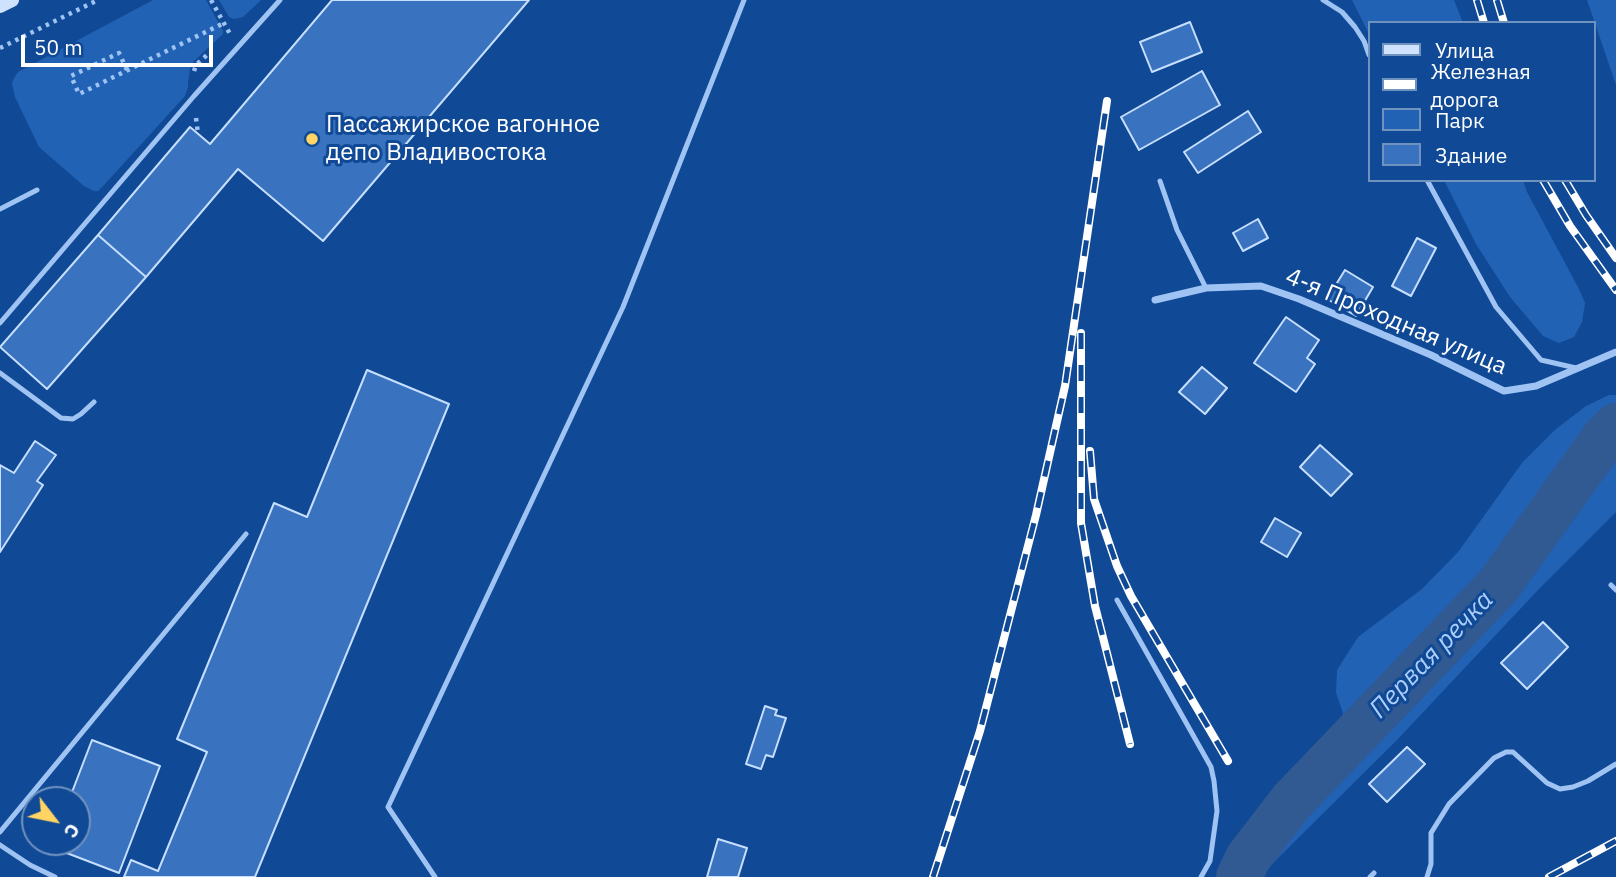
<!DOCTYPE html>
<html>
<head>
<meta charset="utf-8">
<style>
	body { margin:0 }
	#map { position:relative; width:1616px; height:877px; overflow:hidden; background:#104995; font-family:"IBM Plex Sans",sans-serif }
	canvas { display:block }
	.legend { position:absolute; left:1368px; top:21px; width:228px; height:161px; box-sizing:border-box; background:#104995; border:2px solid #7092bf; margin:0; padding:9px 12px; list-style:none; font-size:21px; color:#fff }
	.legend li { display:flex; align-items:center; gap:14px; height:35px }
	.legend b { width:35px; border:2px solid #7092bf }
	.north { position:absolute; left:21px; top:786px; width:70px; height:70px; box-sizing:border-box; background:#104995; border:2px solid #7092bf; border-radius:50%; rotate:122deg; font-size:19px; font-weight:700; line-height:28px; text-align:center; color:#fff }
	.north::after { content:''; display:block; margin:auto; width:24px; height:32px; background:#ffd462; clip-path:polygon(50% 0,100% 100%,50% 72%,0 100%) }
	.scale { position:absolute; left:21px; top:35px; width:192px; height:32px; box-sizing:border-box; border:4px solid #fff; border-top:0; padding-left:9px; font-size:21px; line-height:24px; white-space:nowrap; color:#fff; -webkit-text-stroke:5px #104995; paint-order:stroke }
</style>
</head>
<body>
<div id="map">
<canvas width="1616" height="877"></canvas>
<ul class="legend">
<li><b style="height:9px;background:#cfe2fd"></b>Улица</li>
<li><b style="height:9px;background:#fff"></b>Железная дорога</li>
<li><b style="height:19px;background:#2262b5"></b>Парк</li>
<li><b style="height:19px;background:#3972be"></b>Здание</li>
</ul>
<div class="north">С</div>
<div class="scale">50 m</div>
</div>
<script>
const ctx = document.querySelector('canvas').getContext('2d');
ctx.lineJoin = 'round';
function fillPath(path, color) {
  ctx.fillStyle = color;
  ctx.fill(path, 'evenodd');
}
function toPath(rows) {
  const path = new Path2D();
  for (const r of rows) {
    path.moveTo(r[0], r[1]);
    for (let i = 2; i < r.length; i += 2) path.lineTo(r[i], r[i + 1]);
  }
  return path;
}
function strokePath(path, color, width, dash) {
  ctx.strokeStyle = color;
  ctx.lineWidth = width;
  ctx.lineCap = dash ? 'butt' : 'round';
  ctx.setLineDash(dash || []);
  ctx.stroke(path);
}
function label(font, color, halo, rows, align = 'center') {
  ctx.font = font + ' "IBM Plex Sans",sans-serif';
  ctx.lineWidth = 6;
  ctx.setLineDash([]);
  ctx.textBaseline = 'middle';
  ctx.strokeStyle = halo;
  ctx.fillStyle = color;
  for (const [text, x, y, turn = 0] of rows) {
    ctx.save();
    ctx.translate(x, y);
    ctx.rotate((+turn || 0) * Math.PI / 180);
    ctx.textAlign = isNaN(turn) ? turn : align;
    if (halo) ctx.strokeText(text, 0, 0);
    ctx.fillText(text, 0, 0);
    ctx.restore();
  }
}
const green = toPath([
	[153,0,206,0,223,31,223,34,194,61,190,69,188,82,188,87,185,96,105,184,98,191,94,191,84,186,39,147,15,97,12,84,14,78,18,72],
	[219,0,261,0,243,17,234,19,229,17],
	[1352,0,1454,0,1463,23,1369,23,1369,34],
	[1587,0,1616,0,1616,85],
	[1444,180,1523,180,1527,192,1579,289,1585,303,1582,322,1574,337,1559,343,1543,336,1510,297,1476,244],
	[1609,395,1616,395,1616,512,1538,590,1397,740,1259,877,1219,877,1340,731,1343,713,1336,693,1337,670,1358,637,1422,589,1458,552,1522,463,1556,429,1586,406]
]);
const river = toPath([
	[1239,877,1248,858,1292,801,1498,586,1605,437,1616,426]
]);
const building = toPath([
	[332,0,529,0,323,241,238,169,146,277,98,235,190,127,210,144,332,0],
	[1190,22,1202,52,1152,72,1140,42,1190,22],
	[1202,71,1220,105,1139,150,1121,117,1202,71],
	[1248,111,1261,132,1198,173,1184,152,1248,111],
	[1258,219,1268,238,1243,251,1233,233,1258,219],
	[98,235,146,277,47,389,0,347,98,235],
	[1417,238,1436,248,1411,296,1392,286,1417,238],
	[1345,270,1373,287,1356,316,1327,299,1345,270],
	[1286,317,1319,340,1307,358,1315,364,1296,392,1254,363,1286,317],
	[1202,367,1227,388,1205,414,1179,392,1202,367],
	[367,370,449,404,255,877,124,877,131,860,158,871,207,752,177,739,274,503,307,517,367,370],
	[35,441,56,455,37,481,43,485,0,552,0,465,14,473,35,441],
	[1320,445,1352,474,1331,496,1300,467,1320,445],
	[1275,518,1301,533,1287,557,1261,542,1275,518],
	[1543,622,1568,647,1527,689,1501,663,1543,622],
	[765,706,777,710,775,715,786,718,773,757,766,755,761,769,746,764,765,706],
	[92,740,160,766,119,873,51,847,54,842,77,842,77,800,69,800,92,740],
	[1407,747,1425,764,1387,802,1369,784,1407,747],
	[718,839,747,848,738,877,707,877,718,839]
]);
const path = toPath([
	[211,0,230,34],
	[0,48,98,0],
	[127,70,119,53,71,76,79,94,224,23],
	[194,71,196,65,208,54],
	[196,118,198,134]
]);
const lane = toPath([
	[1323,0,1342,12,1355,27,1364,41,1369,55],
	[1427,180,1496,307,1541,360,1576,368],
	[1160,181,1177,230,1206,288],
	[0,209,37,190],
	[0,323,194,96,280,0],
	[0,373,61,418,73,419,81,414,94,402],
	[1611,585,1616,590],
	[1117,600,1211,767,1214,781,1217,811,1210,861,1201,877],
	[0,832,246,534],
	[0,845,30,865,55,877],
	[435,877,388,807,623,307,744,0],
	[1370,877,1374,873],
	[1427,877,1431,864,1431,833,1449,804,1494,758,1506,752,1513,752,1547,783,1560,789,1573,787,1588,781,1616,764]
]);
const street = toPath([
	[1155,300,1206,288,1261,286,1299,299,1431,355,1504,391,1536,386,1616,352]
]);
const secondary = toPath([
	[0,6,12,0]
]);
const rail = toPath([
	[1477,0,1484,23],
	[1497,0,1504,23],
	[1543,180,1570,226,1616,290],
	[1565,180,1586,215,1616,258],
	[1081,333,1081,523,1095,606,1130,744],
	[1090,451,1094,499,1117,566,1131,596,1228,761],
	[933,877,980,731,1036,515,1065,386,1107,101],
	[1549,877,1616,841]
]);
const markers = [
	[312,139,7,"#ffd462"]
];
const poiNames = [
	["Пассажирское вагонное",326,125],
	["депо Владивостока",326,153]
];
const streetNames = [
	["4-я Проходная улица",1396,322,23]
];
const waterNames = [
	["Первая речка",1432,655,-46]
];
fillPath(green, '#2262b5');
strokePath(river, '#315992', 46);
fillPath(building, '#3972be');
strokePath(building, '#c7dffe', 2);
strokePath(path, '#9fc4f4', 4.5, [3.5, 5]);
strokePath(lane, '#9fc4f4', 5);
strokePath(street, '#9fc4f4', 7);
strokePath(secondary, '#cfe2fd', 14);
strokePath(rail, '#fff', 8);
strokePath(rail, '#104995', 5, [16]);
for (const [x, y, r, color] of markers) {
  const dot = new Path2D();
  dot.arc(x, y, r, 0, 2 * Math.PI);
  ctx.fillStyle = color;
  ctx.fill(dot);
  strokePath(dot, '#104995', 2.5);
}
label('24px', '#fff', '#104995', poiNames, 'left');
label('24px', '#fff', '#104995', streetNames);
label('italic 26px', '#abcefa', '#104995', waterNames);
</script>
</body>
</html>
